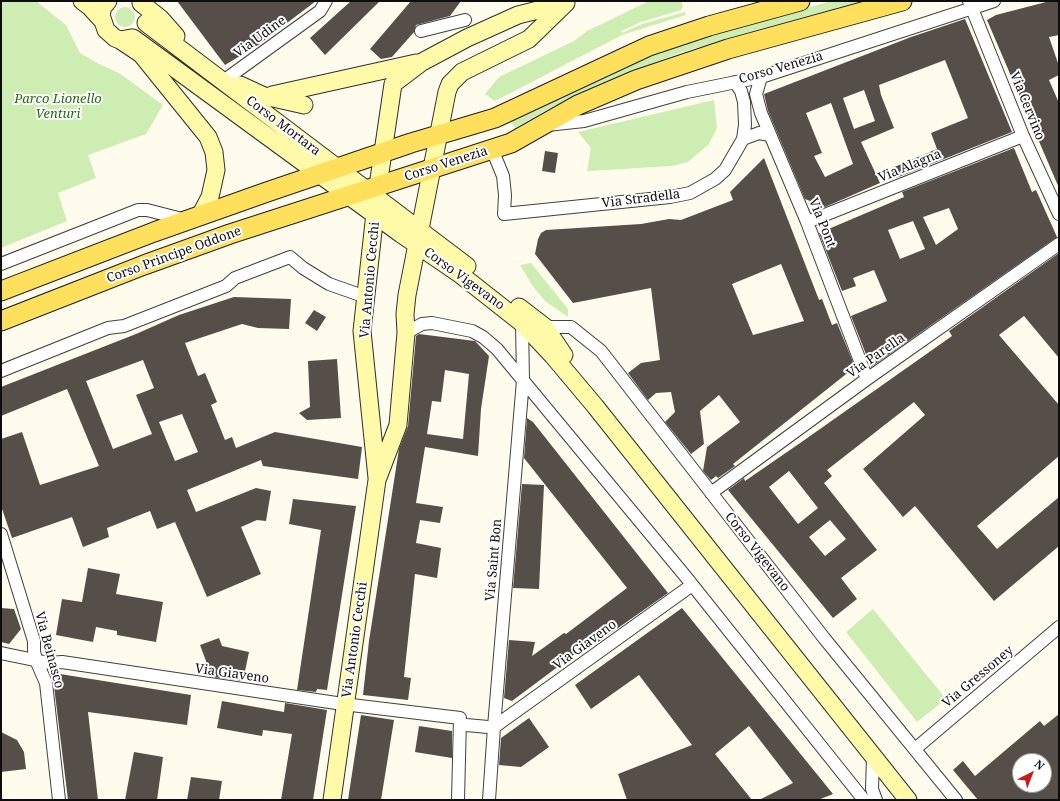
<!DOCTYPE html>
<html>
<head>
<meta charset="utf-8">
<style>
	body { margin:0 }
	#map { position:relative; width:1060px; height:801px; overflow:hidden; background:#fffced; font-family:"Noto Serif",serif }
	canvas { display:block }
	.frame { position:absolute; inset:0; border:2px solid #0d0d0d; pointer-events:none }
	.north { position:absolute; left:1012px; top:753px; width:40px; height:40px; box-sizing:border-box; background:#fff; border:1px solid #9e9e9e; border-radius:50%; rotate:42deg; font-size:11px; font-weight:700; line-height:16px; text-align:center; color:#0d0d0d }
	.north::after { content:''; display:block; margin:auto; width:14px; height:18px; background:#c81b1a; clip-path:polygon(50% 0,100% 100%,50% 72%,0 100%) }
</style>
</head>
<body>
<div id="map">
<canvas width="1060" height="801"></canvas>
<div class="frame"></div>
<div class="north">N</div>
</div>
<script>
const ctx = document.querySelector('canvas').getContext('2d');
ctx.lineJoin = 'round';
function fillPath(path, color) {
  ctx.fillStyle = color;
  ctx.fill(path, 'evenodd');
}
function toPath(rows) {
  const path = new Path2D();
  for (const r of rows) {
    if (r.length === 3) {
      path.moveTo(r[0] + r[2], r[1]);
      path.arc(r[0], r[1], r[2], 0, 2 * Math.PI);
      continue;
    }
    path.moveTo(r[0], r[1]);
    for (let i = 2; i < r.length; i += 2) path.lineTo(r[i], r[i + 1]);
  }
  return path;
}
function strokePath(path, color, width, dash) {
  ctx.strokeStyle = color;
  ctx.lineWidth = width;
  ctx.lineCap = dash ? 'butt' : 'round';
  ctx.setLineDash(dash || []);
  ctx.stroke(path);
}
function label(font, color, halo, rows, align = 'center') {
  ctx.font = font + ' "Noto Serif",serif';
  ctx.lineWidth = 4;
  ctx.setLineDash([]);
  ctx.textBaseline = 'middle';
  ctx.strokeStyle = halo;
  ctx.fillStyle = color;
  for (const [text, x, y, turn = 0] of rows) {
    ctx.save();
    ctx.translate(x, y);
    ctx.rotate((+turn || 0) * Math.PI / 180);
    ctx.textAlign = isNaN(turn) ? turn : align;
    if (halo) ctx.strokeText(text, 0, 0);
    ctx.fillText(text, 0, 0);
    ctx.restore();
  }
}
const green = toPath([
	[1,1,36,1,66,25,80,53,99,64,119,73,163,105,146,134,88,155,96,178,58,193,67,221,1,248],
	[649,1,681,1,683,7,681,10,641,22,621,31,622,33,642,24,685,12,686,15,622,35,495,101,485,94,499,77,574,41,587,31],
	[832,1,862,1,682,52,608,81,548,109,515,128,509,119,593,78,687,41],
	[125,17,10],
	[714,100,717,128,709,144,688,162,672,166,587,171,591,148,578,132],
	[531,263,568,309,568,317,545,301,532,285,520,265],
	[873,609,946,699,917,722,846,632]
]);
const building = toPath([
	[177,1,316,1,258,45,225,65],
	[351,1,380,1,325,55,310,38],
	[411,1,461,1,450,16,416,25,414,32,392,57,381,59,370,49],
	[1050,1,1059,1,1059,35,1049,37,1059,66,1059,75,1049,80,1059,103,1059,188,987,20,996,15],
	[965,19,1012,132,896,178,892,168,937,149,931,133,968,118,945,60,879,85,881,95,894,128,861,142,880,183,825,207,805,199,768,111,764,94,911,37],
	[864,90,875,121,854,129,843,98],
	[831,103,853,164,825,177,814,156,822,153,806,113],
	[1014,148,1032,192,1036,190,1057,237,871,367,851,316,887,301,874,270,853,278,856,286,842,291,819,233,904,197,902,192],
	[949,208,958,229,936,245,923,217],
	[913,221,925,249,900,259,888,230],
	[545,151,558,153,555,173,542,171],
	[764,158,819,300,822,299,832,325,837,323,855,367,733,464,735,466,718,478,716,476,711,480,703,471,707,447,740,422,719,395,700,411,704,444,691,454,665,422,675,412,671,392,656,393,648,400,628,373,641,363,660,360,651,288,573,303,535,254,538,239,541,233,546,230,641,224,669,219,681,220,733,200,730,192],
	[781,264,804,321,753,335,732,284],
	[1059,253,1059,358,1024,316,999,335,1059,405,1059,456,977,526,997,549,1059,497,1059,546,994,601,915,506,903,517,863,469,925,415,914,402,827,470,832,476,824,483,877,550,841,578,857,599,833,618,728,490,744,478,745,481,803,441,952,336,949,331],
	[789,471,818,508,798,524,769,487],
	[830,520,846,539,825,556,809,537],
	[234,297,291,299,289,329,258,328,242,324,185,343,198,376,205,373,217,402,211,405,225,440,232,437,236,448,275,432,362,447,358,479,263,466,261,460,187,490,196,512,256,488,271,491,266,521,257,520,241,527,261,574,207,597,175,522,157,529,150,511,107,528,109,537,83,547,72,517,12,538,1,506,1,439,22,432,40,485,99,466,67,389,1,416,1,387,136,334,179,315],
	[143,360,154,388,136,395,152,434,113,449,86,381],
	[182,414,198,452,175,461,159,422],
	[314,310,326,317,317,331,305,323],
	[419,334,475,341,489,356,481,409,478,456,425,447,416,503,443,507,440,523,420,520,416,543,441,548,437,578,415,574,404,677,411,678,408,700,363,695,369,641,399,449,408,426,416,336],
	[445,370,469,374,463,439,427,434,432,401,441,402],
	[337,359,341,418,307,420,299,413,310,407,308,361],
	[527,418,533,422,668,593,598,642,595,639,512,701,504,698,509,640,535,642,532,656,564,633,566,634,627,588,524,458],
	[522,484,544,485,539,589,513,588],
	[293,499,356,506,327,690,317,689,316,692,297,690,321,530,289,524],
	[88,568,120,574,116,594,163,602,156,642,117,635,117,631,96,627,93,642,56,635,62,599,82,602],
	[1,608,14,609,21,629,9,644,1,642],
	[682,608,833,794,818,800,759,800,793,783,749,726,715,754,752,800,627,800,618,774,692,745,639,675,591,709,575,685],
	[219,638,222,646,249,652,243,681,212,677,200,645],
	[60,674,191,695,187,725,88,712,98,800,68,800,53,678],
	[222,701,284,712,285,703,327,710,313,800,281,800,292,734,263,730,262,736,217,728],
	[1059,714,1059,800,978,800,953,770,963,761,975,776,1040,721,1044,726],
	[1020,761,1044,761,1044,785,1020,785],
	[361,715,394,720,381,800,348,800],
	[529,718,549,747,521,767,499,765,501,738],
	[419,726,452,731,452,758,415,752],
	[1,732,17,740,24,752,26,769,1,772],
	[134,752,163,757,157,800,125,800],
	[191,777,222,781,219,800,187,800]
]);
const street = toPath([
	[969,1,1023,136,1059,214],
	[421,31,465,20],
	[761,77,756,94,761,113,807,222,867,379],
	[226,79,320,11,326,1],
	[547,125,584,121,687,92,761,77,994,1],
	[743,139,759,133,770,135],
	[492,149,503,176,505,195,504,214,670,197,690,193,715,179,725,170,743,139,745,125,744,102,741,91,735,82],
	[807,222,1023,136],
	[1,264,138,210,147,210,186,220],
	[545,327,571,327,601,351,824,638,956,800],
	[406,333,422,324,432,323,472,331,483,337,497,349,686,577,864,800],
	[1,371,108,328,124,326,226,286,235,278,290,257,303,268,329,284,366,297],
	[711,493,867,379,1059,244],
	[1,534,34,641,34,651,36,660,46,683,59,800],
	[1,653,49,663,62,662,343,704,460,718,458,800],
	[466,725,488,727],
	[494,727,692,585],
	[915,749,1059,627],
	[873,757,872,789,876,800],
	[489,800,494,727,523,380,522,323]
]);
const secondary = toPath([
	[82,1,90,7,101,19],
	[108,1,103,7,101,15,106,30,115,38,120,40,131,38],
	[141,3,161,19,176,36],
	[146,23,467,266],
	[133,38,401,234,461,275,522,323,553,356,595,406,908,800],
	[120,40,141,54,208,137,214,152,216,170,210,197,200,216],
	[240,85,264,96,304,105],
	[272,95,416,63],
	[519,307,545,327,564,355],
	[377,478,362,331,378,186,393,84,422,62,467,38,518,15,566,3],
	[332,800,377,480,398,425,406,333,405,314,407,295,447,92,450,84,462,72,529,39,566,3]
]);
const primary = toPath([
	[1,291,154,232,267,192,411,143,495,118,649,46,709,26,800,1],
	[1,321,144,265,230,234,511,143,578,105,636,80,728,49,902,1]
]);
const streetNames = [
	["Via Udine",260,37,-36],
	["Corso Venezia",781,68,-16],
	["Via Cervino",1027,106,68],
	["Corso Mortara",283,126,37],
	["Corso Venezia",446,164,-18],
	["Via Alagna",910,166,-22],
	["Via Stradella",641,199,-7],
	["Via Pont",822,223,68],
	["Corso Principe Oddone",174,255,-20],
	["Corso Vigevano",464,279,36],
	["Via Antonio Cecchi",370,280,-85],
	["Via Parella",876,356,-35],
	["Corso Vigevano",757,552,52],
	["Via Saint Bon",494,560,-85],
	["Via Antonio Cecchi",355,640,-82],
	["Via Giaveno",585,645,-36],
	["Via Beinasco",49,650,75],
	["Via Giaveno",232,674,8],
	["Via Gressoney",978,677,-40]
];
const parkNames = [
	["Parco Lionello",58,99],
	["Venturi",58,114]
];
fillPath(green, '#ceedb3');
fillPath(building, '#564e48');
strokePath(street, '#404040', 14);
strokePath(secondary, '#2f2f2f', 19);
strokePath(primary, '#1e1e1e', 21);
strokePath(street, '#fff', 12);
strokePath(secondary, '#fffaa8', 17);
strokePath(primary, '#ffe05d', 19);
label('13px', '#0d0d0d', '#fff', streetNames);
label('italic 13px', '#256a18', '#fff', parkNames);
</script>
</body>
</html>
